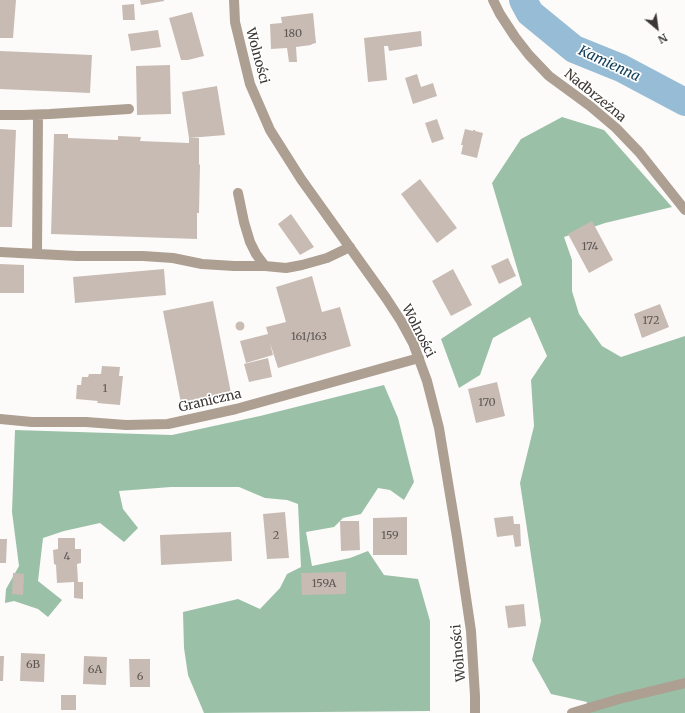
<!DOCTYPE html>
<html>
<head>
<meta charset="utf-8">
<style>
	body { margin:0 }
	#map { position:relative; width:685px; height:713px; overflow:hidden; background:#fdfbf9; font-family:Merriweather,serif }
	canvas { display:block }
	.north { position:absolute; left:637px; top:8px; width:40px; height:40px; -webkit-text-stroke:3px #fff; paint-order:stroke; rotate:151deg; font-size:11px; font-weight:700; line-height:16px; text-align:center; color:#3c3734 }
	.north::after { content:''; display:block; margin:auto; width:14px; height:18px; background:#3c3734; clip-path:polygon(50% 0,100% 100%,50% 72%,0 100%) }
</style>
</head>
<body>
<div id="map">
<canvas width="685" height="713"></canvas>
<div class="north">N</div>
</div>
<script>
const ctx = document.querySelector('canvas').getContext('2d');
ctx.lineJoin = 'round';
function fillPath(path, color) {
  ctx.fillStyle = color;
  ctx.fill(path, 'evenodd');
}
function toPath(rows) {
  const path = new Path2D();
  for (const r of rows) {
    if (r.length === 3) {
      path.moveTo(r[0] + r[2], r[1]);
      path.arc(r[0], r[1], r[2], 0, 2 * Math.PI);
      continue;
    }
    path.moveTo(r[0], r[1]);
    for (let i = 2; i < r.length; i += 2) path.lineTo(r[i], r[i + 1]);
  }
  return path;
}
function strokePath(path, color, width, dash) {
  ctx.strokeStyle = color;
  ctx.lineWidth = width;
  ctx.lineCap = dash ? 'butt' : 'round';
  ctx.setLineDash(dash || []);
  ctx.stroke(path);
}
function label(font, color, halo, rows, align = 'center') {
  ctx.font = font + ' Merriweather,serif';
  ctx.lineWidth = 3.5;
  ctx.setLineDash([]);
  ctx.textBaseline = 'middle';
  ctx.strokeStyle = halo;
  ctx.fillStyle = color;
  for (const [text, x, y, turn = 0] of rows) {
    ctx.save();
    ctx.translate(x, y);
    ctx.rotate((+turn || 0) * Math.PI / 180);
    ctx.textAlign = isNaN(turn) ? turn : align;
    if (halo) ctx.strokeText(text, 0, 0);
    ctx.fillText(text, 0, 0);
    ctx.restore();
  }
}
const forest = toPath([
	[562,117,604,130,672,207,605,223,564,237,572,260,572,291,579,314,602,346,621,357,685,336,685,713,584,713,587,702,551,694,532,660,541,621,520,483,534,426,531,380,547,356,530,317,493,338,480,375,459,388,441,339,522,285,492,183,521,139],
	[384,385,398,418,414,482,404,500,390,490,378,488,361,514,343,518,334,527,306,532,312,566,350,558,368,551,384,575,418,579,430,621,430,711,204,713,188,675,184,648,183,612,238,599,260,609,280,588,287,574,301,567,298,504,287,500,265,498,239,487,171,487,119,491,123,509,138,528,124,542,100,523,64,531,43,538,38,581,62,600,48,617,38,609,14,601,5,603,6,589,19,566,12,512,15,430,172,435,260,416]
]);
const river = toPath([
	[523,0,530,13,574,49,621,68,685,102]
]);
const building = toPath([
	[0,0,16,0,13,38,0,38],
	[140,0,164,0,164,1,141,5],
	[134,4,135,20,123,20,122,5],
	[192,12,204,56,188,60,181,60,169,18],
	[313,13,316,43,312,44,311,45,296,47,297,62,289,62,287,48,271,49,270,24,282,23,281,17],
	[158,30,161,47,131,51,128,34],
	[421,31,422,46,389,51,388,46,384,46,387,80,368,82,364,38],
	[0,51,92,55,90,93,0,89],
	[170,65,171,114,137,115,136,66],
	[417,74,421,87,433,83,437,96,413,104,405,78],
	[217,86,225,135,189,138,182,92],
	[437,119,444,139,432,143,425,123],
	[0,129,16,130,12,227,0,227],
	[465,129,473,131,473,130,475,130,475,131,483,133,477,158,461,154,463,145,461,145],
	[54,134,68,134,68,138,118,140,118,136,141,137,140,141,189,143,189,138,199,138,199,164,200,165,199,213,197,213,197,239,51,234],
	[420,179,457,228,437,243,401,194],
	[291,214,314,247,300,255,278,224],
	[592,221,613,260,589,273,568,234],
	[508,258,516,276,499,284,491,266],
	[0,264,24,265,24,293,0,293],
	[164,269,166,295,75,303,73,277],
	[453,269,472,305,451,316,432,281],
	[312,276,322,312,340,307,351,346,278,368,270,343,273,355,246,363,240,341,268,334,266,327,286,322,276,287],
	[213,301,231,393,181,403,163,311],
	[660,304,669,327,642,338,634,314],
	[240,326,4.5],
	[268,358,272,377,249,382,244,364],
	[102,366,120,367,119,376,123,376,120,405,97,403,98,401,76,399,77,385,81,385,82,377,88,377,89,374,101,374],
	[497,382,505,416,476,423,468,389],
	[285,512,289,558,267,559,263,514],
	[513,516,514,524,520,524,521,546,515,547,513,535,497,537,494,518],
	[407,517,407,555,373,555,373,518],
	[340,521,359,521,360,550,341,551],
	[231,532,232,561,161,565,160,535],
	[58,538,75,538,75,549,81,549,81,563,77,564,78,582,83,582,83,599,74,598,74,582,57,583,56,565,54,564,53,550,58,549],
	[0,539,7,539,6,563,0,563],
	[346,572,346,594,302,595,301,573],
	[13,573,24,574,23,595,12,594],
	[524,604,526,626,508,628,505,606],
	[21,653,45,654,44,682,20,681],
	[0,656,4,656,3,681,0,681],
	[84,656,107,657,106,685,83,684],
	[129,659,150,659,150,687,130,687],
	[61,695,76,695,76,710,61,710]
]);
const minor = toPath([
	[234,0,235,22,250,84,270,130,301,179,386,298,401,321,413,343,427,381,439,428,457,537,471,631,475,696,475,713],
	[493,0,500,14,515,37,529,55,549,76,590,106,616,128,639,152,685,210],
	[0,115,23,115,50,114,129,109],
	[238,193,244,222,250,242,256,254,265,266,286,268,302,265,327,258,350,247],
	[0,252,77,256,143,256,173,258,202,264,234,266,265,266],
	[37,254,38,115],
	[0,419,32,422,86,422,126,425,168,424,236,409,419,358],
	[572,713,619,699,685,683]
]);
const numberNames = [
	["180",293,34],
	["174",590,247],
	["172",651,321],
	["161/163",309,337],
	["1",105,389],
	["170",487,403],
	["2",276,536],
	["159",390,536],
	["4",67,557],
	["159A",324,584],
	["6B",33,665],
	["6A",95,670],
	["6",140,677]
];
const streetNames = [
	["Wolności",257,56,75],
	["Nadbrzeżna",595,96,39],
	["Wolności",418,331,63],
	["Graniczna",210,401,-13],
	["Wolności",459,653,-95]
];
const waterNames = [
	["Kamienna",609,64,25]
];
fillPath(forest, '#9ac0a7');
strokePath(river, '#97bcd6', 28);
fillPath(building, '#c8bbb4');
strokePath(minor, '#ad9f92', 10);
label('11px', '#5f5854', null, numberNames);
label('13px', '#3c3734', '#fff', streetNames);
label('italic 14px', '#14415c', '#fff', waterNames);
</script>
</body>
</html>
